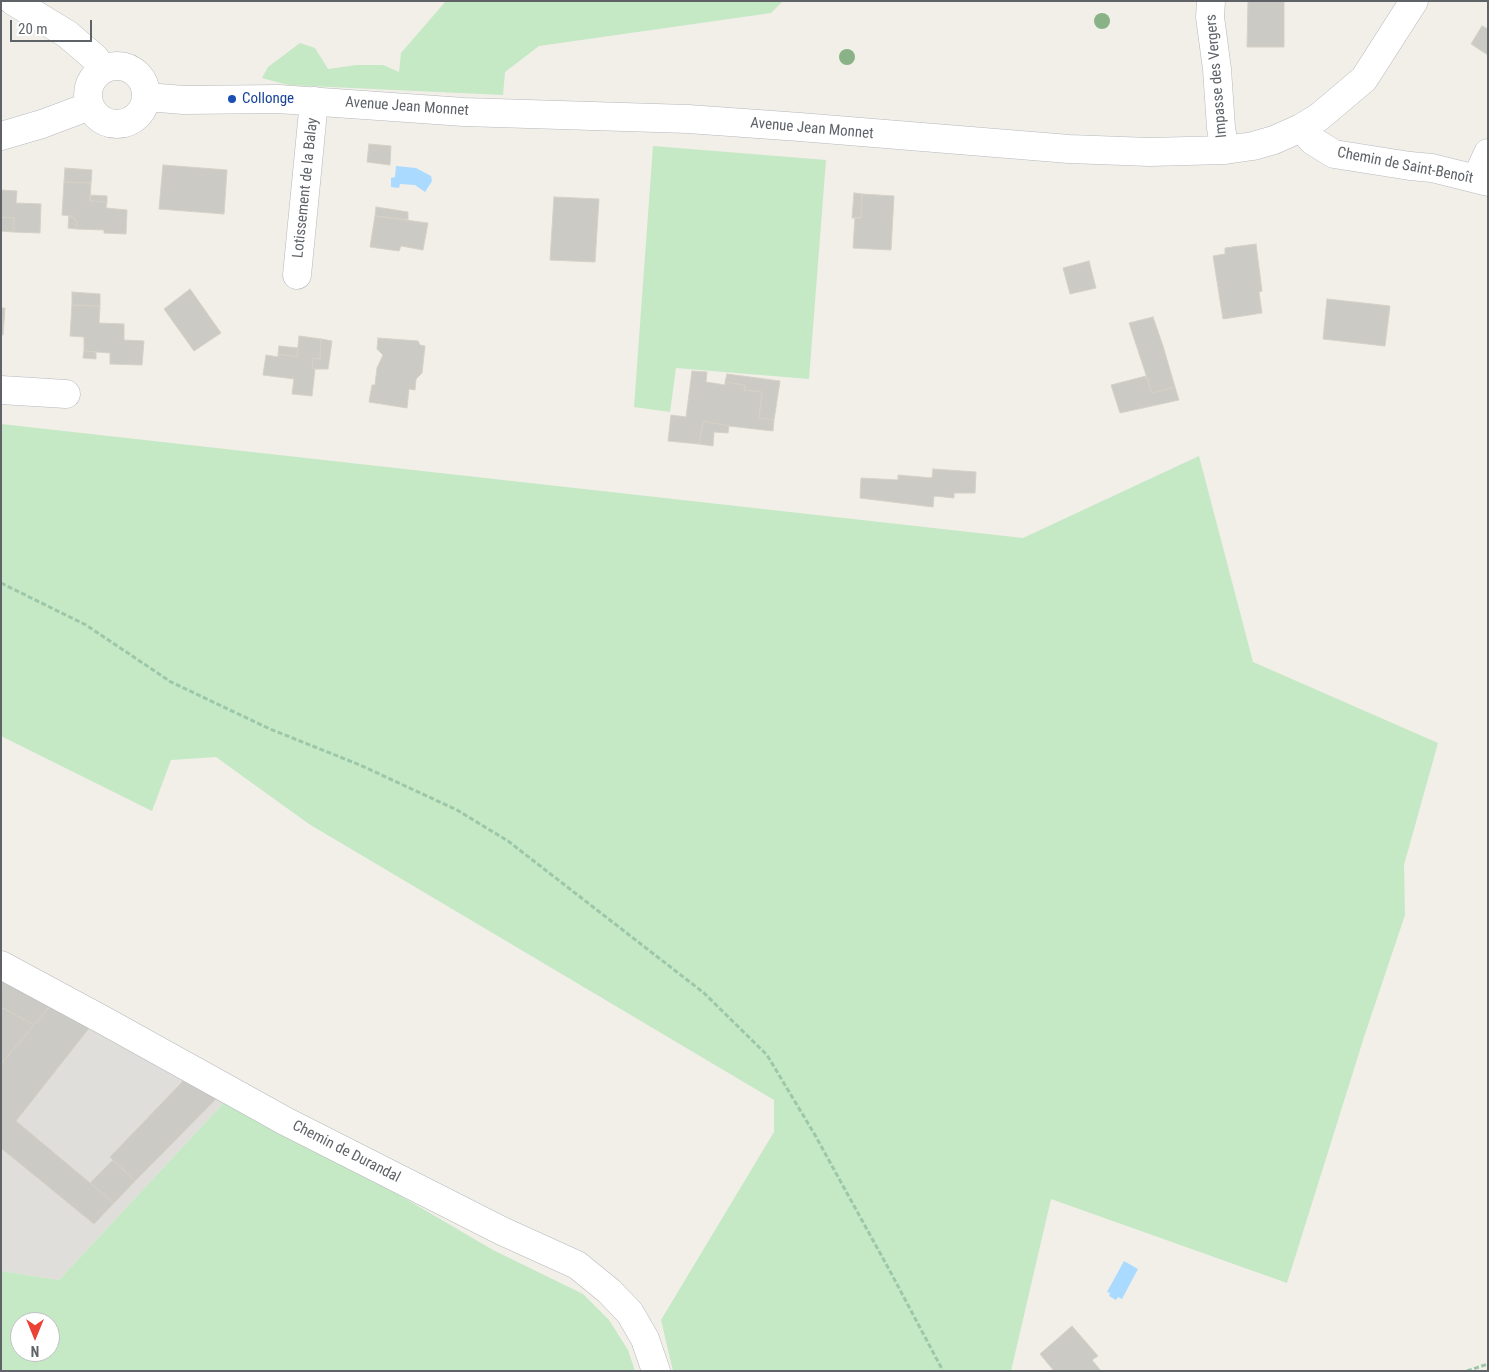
<!DOCTYPE html>
<html>
<head>
<meta charset="utf-8">
<style>
	body { margin:0 }
	#map { position:relative; width:1489px; height:1372px; overflow:hidden; background:#f1efe8; font-family:"Roboto Condensed",sans-serif }
	canvas { display:block }
	.frame { position:absolute; inset:0; border:2px solid #5f6368; pointer-events:none }
	.north { position:absolute; left:10px; top:1312px; width:50px; height:50px; box-sizing:border-box; background:#fff; border:1px solid #bfc1c3; border-radius:50%; rotate:180deg; font-size:14px; font-weight:700; line-height:20px; text-align:center; color:#5f6368 }
	.north::after { content:''; display:block; margin:auto; width:18px; height:22px; background:#ea4335; clip-path:polygon(50% 0,100% 100%,50% 72%,0 100%) }
	.scale { position:absolute; left:10px; top:20px; width:82px; height:22px; box-sizing:border-box; border:2px solid #5f6368; border-top:0; padding-left:6px; font-size:15px; line-height:18px; white-space:nowrap; color:#5f6368; -webkit-text-stroke:4px #fff; paint-order:stroke }
</style>
</head>
<body>
<div id="map">
<canvas width="1489" height="1372"></canvas>
<div class="frame"></div>
<div class="north">N</div>
<div class="scale">20 m</div>
</div>
<script>
const ctx = document.querySelector('canvas').getContext('2d');
ctx.lineJoin = 'round';
function fillPath(path, color) {
  ctx.fillStyle = color;
  ctx.fill(path, 'evenodd');
}
function toPath(rows) {
  const path = new Path2D();
  for (const r of rows) {
    if (r.length === 3) {
      path.moveTo(r[0] + r[2], r[1]);
      path.arc(r[0], r[1], r[2], 0, 2 * Math.PI);
      continue;
    }
    path.moveTo(r[0], r[1]);
    for (let i = 2; i < r.length; i += 2) path.lineTo(r[i], r[i + 1]);
  }
  return path;
}
function strokePath(path, color, width, dash) {
  ctx.strokeStyle = color;
  ctx.lineWidth = width;
  ctx.lineCap = dash ? 'butt' : 'round';
  ctx.setLineDash(dash || []);
  ctx.stroke(path);
}
function label(font, color, halo, rows, align = 'center') {
  ctx.font = font + ' "Roboto Condensed",sans-serif';
  ctx.lineWidth = 4.5;
  ctx.setLineDash([]);
  ctx.textBaseline = 'middle';
  ctx.strokeStyle = halo;
  ctx.fillStyle = color;
  for (const [text, x, y, turn = 0] of rows) {
    ctx.save();
    ctx.translate(x, y);
    ctx.rotate((+turn || 0) * Math.PI / 180);
    ctx.textAlign = isNaN(turn) ? turn : align;
    if (halo) ctx.strokeText(text, 0, 0);
    ctx.fillText(text, 0, 0);
    ctx.restore();
  }
}
const industrial = toPath([
	[1,972,230,1096,59,1280,1,1271]
]);
const green = toPath([
	[446,1,783,1,771,13,539,46,505,72,503,95,288,85,262,78,268,67,300,43,315,48,328,69,357,65,383,65,399,72,401,53],
	[653,146,826,160,809,379,676,368,670,412,634,407],
	[1,424,1023,538,1199,456,1253,662,1438,743,1404,865,1405,915,1364,1037,1287,1283,1051,1199,1011,1371,673,1371,661,1320,774,1132,774,1100,309,824,216,757,171,760,152,811,1,736],
	[230,1096,493,1250,583,1294,609,1320,628,1350,635,1371,1,1371,1,1271,59,1280],
	[20,1322,50,1322,50,1352,20,1352]
]);
const water = toPath([
	[396,166,416,168,431,176,432,181,425,192,415,185,400,184,399,188,391,187,391,178,395,177],
	[1124,1261,1138,1269,1122,1299,1118,1297,1116,1300,1109,1296,1110,1293,1107,1292]
]);
const building = toPath([
	[1248,1,1284,1,1284,47,1247,47,1248,1],
	[1482,26,1488,29,1488,55,1471,44,1482,26],
	[369,144,391,146,390,165,367,162,369,144],
	[163,165,227,170,224,214,159,209,163,165],
	[65,168,92,170,91,183,64,182,65,168],
	[64,182,91,183,90,201,107,202,106,208,127,210,126,234,104,233,104,230,76,229,77,221,71,216,62,215,64,182],
	[1,190,17,191,16,203,41,204,40,233,13,232,14,218,1,217,1,190],
	[854,193,862,194,861,218,852,218,854,193],
	[862,194,894,196,891,250,853,248,855,217,861,218,862,194],
	[90,195,107,196,107,202,90,201,90,195],
	[554,197,599,199,595,262,550,260,554,197],
	[376,207,408,212,408,220,375,216,376,207],
	[69,215,77,221,76,229,68,228,69,215],
	[375,216,428,223,423,250,401,246,399,251,370,247,375,216],
	[1,217,14,218,13,232,1,231,1,217],
	[1256,244,1262,291,1259,292,1262,313,1223,319,1213,256,1225,254,1225,248,1256,244],
	[1089,261,1096,288,1070,294,1063,268,1089,261],
	[190,289,221,333,194,351,164,309,190,289],
	[72,292,100,294,100,306,72,305,72,292],
	[1327,299,1390,306,1385,346,1323,339,1327,299],
	[72,305,100,306,99,323,124,324,124,340,144,341,142,365,110,364,110,353,84,351,84,337,70,336,72,305],
	[1,308,5,308,3,335,1,335,1,308],
	[1153,317,1163,346,1175,387,1152,393,1129,323,1153,317],
	[299,336,321,339,320,359,313,358,312,368,315,369,312,396,292,394,294,379,263,375,266,355,278,357,278,354,297,357,299,336],
	[378,338,418,341,420,345,425,346,422,373,416,379,415,390,409,389,407,408,369,402,372,385,375,385,377,368,383,355,377,349,378,338],
	[321,339,332,341,328,369,315,369,312,368,313,358,320,359,321,339],
	[279,346,298,348,297,357,278,354,279,346],
	[84,351,96,352,96,359,83,358,84,351],
	[692,371,707,372,706,382,725,385,725,382,745,385,744,390,762,392,759,418,774,420,773,431,729,426,703,421,699,444,668,441,671,415,686,417,692,371],
	[727,374,780,381,774,420,759,418,762,392,744,390,745,385,725,382,727,374],
	[1146,376,1152,393,1175,387,1179,400,1120,413,1111,385,1146,376],
	[703,421,729,426,728,433,714,432,713,446,699,444,703,421],
	[933,469,976,472,975,493,954,493,954,498,934,496,933,507,860,498,861,478,898,480,898,475,932,478,933,469],
	[1,977,51,1005,34,1025,1,1007,1,977],
	[51,1005,90,1027,16,1121,114,1203,94,1224,1,1148,1,1064,51,1005],
	[3,1008,34,1025,1,1064,1,1010,3,1008],
	[187,1077,220,1095,135,1181,110,1157,187,1077],
	[113,1160,135,1181,114,1203,90,1183,113,1160],
	[1072,1326,1098,1356,1092,1360,1101,1371,1054,1371,1040,1354,1072,1326]
]);
const path = toPath([
	[1,583,86,625,171,682,270,729,360,765,457,810,508,841,704,993,767,1055,815,1135,891,1273,943,1371],
	[1467,1371,1488,1364]
]);
const minor = toPath([
	[13,1,67,34,95,58,103,69],
	[1211,1,1210,17,1217,69,1221,128,1225,150],
	[117,95,29],
	[146,97,184,100,278,99,464,112,688,119,800,127,1069,149,1150,152,1225,150,1253,146,1274,140,1301,128,1319,117,1364,79,1414,1],
	[1301,128,1313,141,1334,154,1410,166,1432,168,1488,182],
	[1,136,42,124,90,106],
	[1476,179,1488,153],
	[297,275,314,101],
	[1,390,66,394],
	[1,965,103,1020,285,1121,502,1231,577,1265,609,1291,630,1313,645,1339,656,1371]
]);
const trees = [
	[1102,21],
	[847,57]
];
const markers = [
	[232,99,5,"#1a4fb4"]
];
const streetNames = [
	["Impasse des Vergers",1217,76,-95],
	["Avenue Jean Monnet",407,107,4],
	["Avenue Jean Monnet",812,129,5],
	["Chemin de Saint-Benoît",1405,166,11],
	["Lotissement de la Balay",306,188,-84],
	["Chemin de Durandal",346,1152,27]
];
const transitNames = [
	["Collonge",242,99]
];
fillPath(industrial, '#e0deda');
fillPath(green, '#c5e8c5');
fillPath(water, '#aadaff');
fillPath(building, '#cccac5');
strokePath(building, '#d6d1c6', 1);
strokePath(minor, '#b5b8bc', 29);
strokePath(path, '#9cc7a9', 3, [5, 2.5]);
strokePath(minor, '#fff', 28);
ctx.fillStyle = '#89b387';
for (const [x, y] of trees) {
  ctx.beginPath();
  ctx.arc(x, y, 8, 0, 2 * Math.PI);
  ctx.fill();
}
for (const [x, y, r, color] of markers) {
  const dot = new Path2D();
  dot.arc(x, y, r, 0, 2 * Math.PI);
  ctx.fillStyle = color;
  ctx.fill(dot);
  strokePath(dot, '#fff', 2);
}
label('15px', '#5f6368', '#fff', streetNames);
label('15px', '#164399', '#fff', transitNames, 'left');
</script>
</body>
</html>
